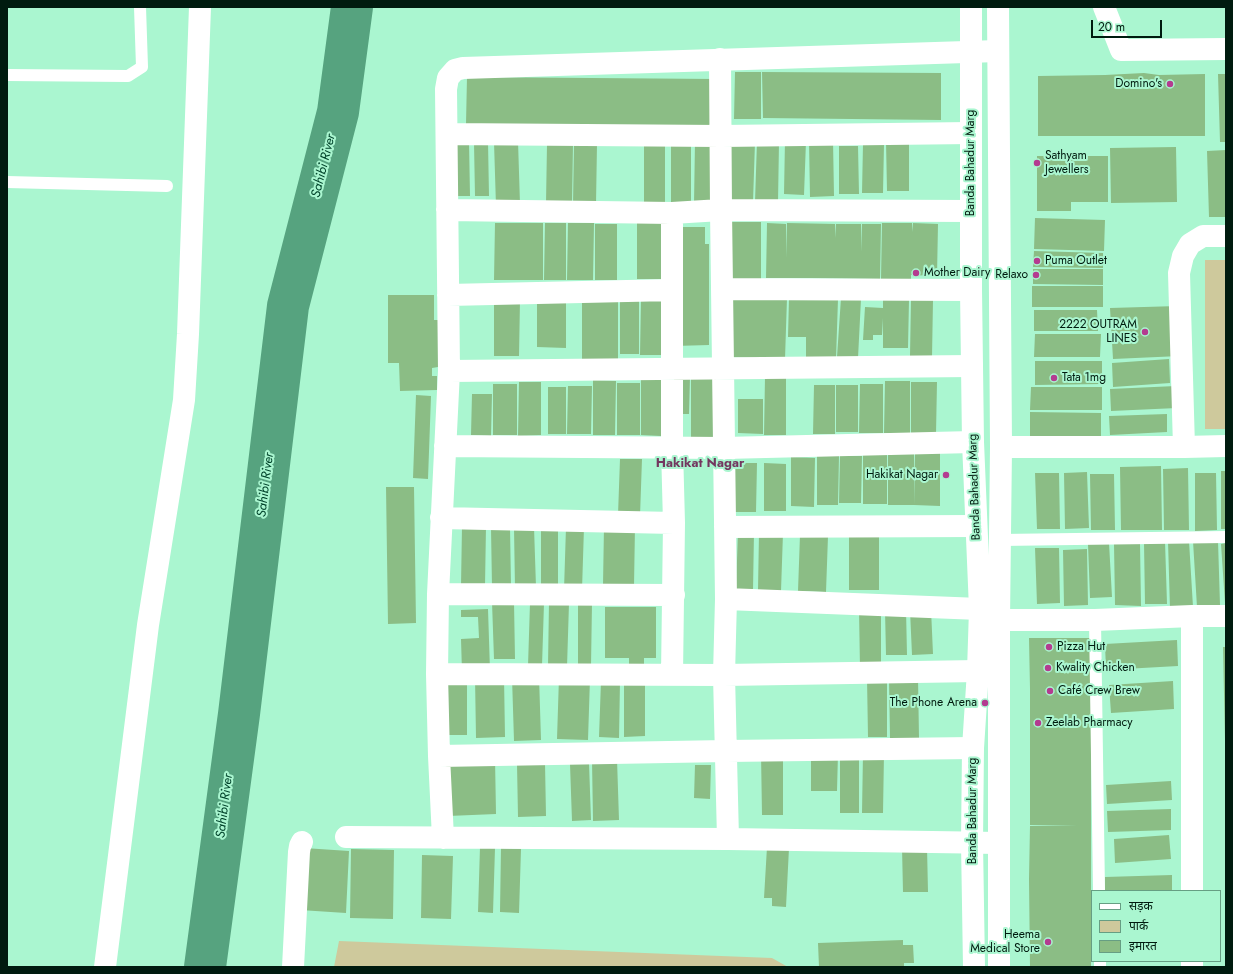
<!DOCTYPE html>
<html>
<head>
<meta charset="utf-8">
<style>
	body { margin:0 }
	#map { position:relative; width:1233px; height:974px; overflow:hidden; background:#aaf6d0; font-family:Jost,"Noto Sans Devanagari",sans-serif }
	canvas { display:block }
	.frame { position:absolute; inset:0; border:8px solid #001b0f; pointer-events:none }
	.legend { position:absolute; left:1091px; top:890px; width:130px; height:72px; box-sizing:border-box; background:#aaf6d0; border:1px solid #669e83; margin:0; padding:5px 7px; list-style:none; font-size:12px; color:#001b0f }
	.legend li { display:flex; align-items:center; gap:8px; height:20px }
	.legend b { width:20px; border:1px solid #669e83 }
	.scale { position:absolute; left:1091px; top:20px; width:71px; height:18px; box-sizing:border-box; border:2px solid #001b0f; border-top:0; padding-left:5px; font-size:12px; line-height:14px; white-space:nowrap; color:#001b0f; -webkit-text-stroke:3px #aaf6d0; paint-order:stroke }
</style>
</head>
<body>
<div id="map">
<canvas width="1233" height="974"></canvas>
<div class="frame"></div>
<ul class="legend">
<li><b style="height:5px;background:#fff"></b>सड़क</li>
<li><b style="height:11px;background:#cec99c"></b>पार्क</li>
<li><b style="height:11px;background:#8bbd85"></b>इमारत</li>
</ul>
<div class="scale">20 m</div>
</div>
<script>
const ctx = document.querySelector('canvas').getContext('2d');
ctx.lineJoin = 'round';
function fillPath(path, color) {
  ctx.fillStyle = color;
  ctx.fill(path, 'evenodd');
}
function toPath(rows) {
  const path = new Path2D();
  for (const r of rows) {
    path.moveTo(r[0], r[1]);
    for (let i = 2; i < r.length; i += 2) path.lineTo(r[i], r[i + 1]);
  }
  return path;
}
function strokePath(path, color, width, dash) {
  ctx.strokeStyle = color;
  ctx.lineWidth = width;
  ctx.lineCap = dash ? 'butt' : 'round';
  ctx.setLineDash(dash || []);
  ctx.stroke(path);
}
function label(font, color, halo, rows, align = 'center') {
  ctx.font = font + ' Jost,sans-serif';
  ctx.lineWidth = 4;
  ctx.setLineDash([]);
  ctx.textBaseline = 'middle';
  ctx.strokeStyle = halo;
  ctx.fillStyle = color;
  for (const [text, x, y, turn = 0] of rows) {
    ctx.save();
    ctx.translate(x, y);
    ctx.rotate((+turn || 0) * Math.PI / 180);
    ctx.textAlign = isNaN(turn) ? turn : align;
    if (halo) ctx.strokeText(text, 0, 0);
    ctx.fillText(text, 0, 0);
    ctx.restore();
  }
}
const green = toPath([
	[1205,260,1226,260,1226,429,1205,429],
	[339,941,772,958,788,967,334,967]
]);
const river = toPath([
	[205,967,239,714,288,306,338,112,352,7]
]);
const building = toPath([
	[735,72,761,72,761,119,734,119],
	[762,72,941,73,941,120,763,118],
	[1144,73,1159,75,1205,74,1205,136,1038,136,1038,76,1105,75],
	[1218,74,1226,74,1226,142,1220,142],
	[467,77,716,79,715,126,466,124],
	[785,140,806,141,804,195,784,194],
	[809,140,833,140,834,196,810,197],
	[518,141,520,204,496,206,494,142],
	[757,141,779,142,778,202,755,202],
	[886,141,909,141,909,191,887,191],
	[450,142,469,142,470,196,452,196],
	[488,142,489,196,475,196,474,143],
	[671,142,691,142,691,203,671,203],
	[695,142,718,142,716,203,694,204],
	[730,142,755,142,753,202,729,202],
	[547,144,573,144,572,204,546,203],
	[574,144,597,144,596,204,573,204],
	[644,144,665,144,665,204,644,204],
	[863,144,884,144,883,193,862,193],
	[839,146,858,146,859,194,839,194],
	[1176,147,1177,202,1111,203,1110,148],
	[1226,150,1226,217,1209,217,1207,151],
	[1037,156,1108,156,1108,202,1071,202,1071,211,1037,211],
	[1035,218,1105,220,1104,251,1034,249],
	[731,222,761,222,761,279,732,280],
	[495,223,543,223,543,280,494,280],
	[545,223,566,223,566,280,544,280],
	[568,223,594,223,593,280,567,280],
	[637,223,667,223,667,279,637,279],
	[767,223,786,224,786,258,787,223,835,224,835,238,836,224,861,224,861,252,862,224,881,224,880,279,811,278,811,263,811,278,766,278],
	[882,223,912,223,913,232,913,223,938,224,937,276,911,275,911,279,881,279],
	[595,224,617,224,617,280,595,280],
	[675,227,705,227,705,244,709,244,709,345,674,346],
	[1034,251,1103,253,1103,268,1033,267],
	[1033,269,1103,269,1103,285,1033,284],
	[1032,286,1103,286,1103,307,1032,307],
	[388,295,434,295,434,320,438,320,438,367,432,368,432,376,437,376,437,390,400,391,399,363,388,363],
	[732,295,787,298,785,359,729,357],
	[582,298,618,298,618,359,582,359],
	[789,298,838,299,836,359,806,358,806,337,788,337],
	[841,298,861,299,858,358,837,357],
	[537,299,566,299,566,348,537,347],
	[620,299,639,299,639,354,620,354],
	[883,299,909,300,908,348,883,348,883,318,882,335,873,335,873,340,863,340,865,307,883,308],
	[494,300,520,300,519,356,494,356],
	[641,300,670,300,670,355,640,355],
	[911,300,933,300,932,357,910,356],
	[1178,306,1180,356,1113,359,1110,308],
	[1034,310,1097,310,1098,331,1034,331],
	[1035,334,1101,334,1100,357,1034,357],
	[1169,359,1170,383,1113,387,1112,363],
	[1035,361,1102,361,1102,384,1035,385],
	[691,376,716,376,715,437,691,437],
	[674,377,690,377,689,414,674,414],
	[765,377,786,377,786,435,764,435],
	[593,380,616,381,615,435,593,435],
	[641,380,662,380,661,436,641,435],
	[885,381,910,381,910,434,884,433],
	[519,382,541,382,541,435,518,436],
	[911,382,937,382,936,434,911,434],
	[617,383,640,383,640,435,617,435],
	[493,384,517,384,517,435,493,435],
	[860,384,883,384,883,433,859,433],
	[814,385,835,385,835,434,813,434],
	[836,385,858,385,858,432,836,432],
	[568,386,592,386,591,434,567,434],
	[1176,386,1177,408,1111,411,1110,389],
	[548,387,566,387,566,434,548,434],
	[1031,387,1102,387,1102,410,1030,410],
	[472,394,492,394,491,436,471,435],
	[416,395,431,396,428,479,413,478],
	[738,399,763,399,763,434,738,433],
	[1030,412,1101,413,1101,438,1030,438],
	[1167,414,1167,432,1110,435,1109,416],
	[888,452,914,452,914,505,888,505],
	[915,453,940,453,940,506,914,505],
	[863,455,887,455,887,504,863,504],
	[817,456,839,456,838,505,817,505],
	[840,456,862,456,861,503,839,503],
	[791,457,815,458,814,507,791,506],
	[620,459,642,459,640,516,618,515],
	[735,463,757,463,756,512,735,512],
	[764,463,786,464,786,511,764,511],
	[1161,466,1162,530,1121,530,1120,467],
	[1188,468,1189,530,1164,530,1163,469],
	[1221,471,1226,471,1226,529,1221,529],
	[1087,472,1089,528,1065,529,1064,473],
	[1035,473,1059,473,1060,529,1037,529],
	[1195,473,1216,473,1217,530,1195,531],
	[1090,474,1114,474,1115,530,1091,530],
	[386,487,414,487,416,623,388,624],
	[462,526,486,526,485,586,461,586],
	[604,526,635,526,634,586,603,585],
	[510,527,511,587,492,587,491,528],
	[534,527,536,587,515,588,514,528],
	[541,527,558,527,558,589,541,589],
	[566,527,584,527,582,590,564,590],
	[738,532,754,532,753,590,736,589],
	[759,533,783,533,781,591,758,590],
	[849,533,879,534,879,590,849,590],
	[800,535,828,536,826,592,798,591],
	[1165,541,1167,604,1145,604,1144,543],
	[1168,541,1189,541,1193,607,1170,609],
	[1193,541,1218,541,1220,605,1197,607],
	[1109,543,1112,597,1090,598,1088,544],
	[1226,543,1226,603,1225,603,1221,544],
	[1114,544,1140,544,1141,606,1115,605],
	[1035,548,1059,548,1060,603,1037,604],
	[1087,549,1088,605,1064,606,1063,550],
	[492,602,514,602,515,659,494,659],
	[549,602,569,603,567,667,548,666],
	[530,603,544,603,542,666,528,666],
	[592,603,591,666,578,666,578,604],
	[605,607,656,607,656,658,644,658,644,665,629,665,629,658,605,658],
	[488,609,490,671,462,672,461,639,479,638,478,617,461,617,461,610],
	[859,609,881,609,881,669,860,669],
	[906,609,907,655,886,655,885,610],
	[931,609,933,654,912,655,910,610],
	[1029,638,1090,638,1091,689,1091,967,1030,967,1029,879,1030,826,1077,825,1030,825,1030,689],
	[1177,640,1178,666,1106,670,1105,644],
	[1223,647,1226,647,1226,741,1225,741],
	[539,676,541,740,514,741,512,677],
	[467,677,467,735,441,735,441,678],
	[475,677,504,677,505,737,476,738],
	[559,677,590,678,588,740,557,739],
	[867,678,887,678,887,737,868,737],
	[889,678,918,678,919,738,890,738],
	[601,681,620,681,619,738,599,737],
	[1173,681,1174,709,1111,713,1109,685],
	[624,684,645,684,645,736,624,737],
	[761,753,783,753,783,815,762,815],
	[811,753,838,753,837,791,811,791],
	[840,753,859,753,859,813,840,813],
	[863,753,884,753,883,813,862,813],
	[495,758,496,814,448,816,446,760],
	[617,759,619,820,593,821,592,760],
	[545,763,546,816,518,817,517,764],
	[589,763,591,820,572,821,570,764],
	[695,765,711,765,710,799,694,798],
	[1171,781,1172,800,1107,804,1106,785],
	[1171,809,1171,830,1108,832,1107,811],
	[1169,835,1171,859,1115,863,1114,839],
	[480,847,495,848,493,913,478,912],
	[767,847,789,848,786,907,772,906,772,898,764,898],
	[902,847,927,847,928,892,903,892],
	[304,848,349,851,346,913,300,910],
	[501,848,521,849,519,913,500,912],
	[351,849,394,850,393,919,350,918],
	[422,855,453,856,451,919,421,918],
	[1172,875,1172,891,1105,891,1105,877],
	[903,940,903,945,913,945,914,963,904,963,904,967,819,967,818,943]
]);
const service = toPath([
	[7,75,128,76,142,67,140,7],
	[7,182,167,186],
	[1000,540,1226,537],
	[1095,620,1099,891],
	[1100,961,1100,967]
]);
const minor = toPath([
	[1104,7,1121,50,1226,49],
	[447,134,721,136,971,133],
	[447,210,672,213,721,210,971,211],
	[1226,236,1203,236,1190,244,1183,256,1179,273,1184,447,1226,446],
	[722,289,971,290],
	[448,295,672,290],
	[449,371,972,366],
	[445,446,724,448,973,442],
	[1001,447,1184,447],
	[441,518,674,523],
	[725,527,976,526],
	[438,594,674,595],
	[726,599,980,609],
	[1192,616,1192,891],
	[999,620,1095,620,1192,616,1226,616],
	[437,674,724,675,726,599,721,210,720,59],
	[672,675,674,523,672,448,672,213],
	[439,756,726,751,973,748],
	[346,837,728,839,999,843],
	[443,838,439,756,437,674,438,594,449,371,446,89,448,78,455,70,463,68,998,51],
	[728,839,724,675,978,671],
	[1192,961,1192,967],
	[105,967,148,625,184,400,188,334,200,7],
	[293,967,299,852,300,846,302,842]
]);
const tertiary = toPath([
	[971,7,971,290,973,442,980,609,978,671,973,748,972,842,974,967],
	[998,7,1001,447,999,620,999,967]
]);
const markers = [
	[1170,84,4,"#b43b90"],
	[1037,163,4,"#b43b90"],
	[1037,261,4,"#b43b90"],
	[916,273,4,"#b43b90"],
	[1036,275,4,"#b43b90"],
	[1145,332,4,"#b43b90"],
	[1054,378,4,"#b43b90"],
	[946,475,4,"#b43b90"],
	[1049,647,4,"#b43b90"],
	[1048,668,4,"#b43b90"],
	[1050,691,4,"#b43b90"],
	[985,703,4,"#b43b90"],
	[1038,723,4,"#b43b90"],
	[1048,942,4,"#b43b90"]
];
const poiNames = [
	["Domino's",1162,84,"right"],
	["Sathyam",1045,156],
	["Jewellers",1045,170],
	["Puma Outlet",1045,261],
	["Mother Dairy",924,273],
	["Relaxo",1028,275,"right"],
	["2222 OUTRAM",1137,325,"right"],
	["LINES",1137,339,"right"],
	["Tata 1mg",1062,378],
	["Hakikat Nagar",938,475,"right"],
	["Pizza Hut",1057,647],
	["Kwality Chicken",1056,668],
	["Café Crew Brew",1058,691],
	["The Phone Arena",977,703,"right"],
	["Zeelab Pharmacy",1046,723],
	["Heema",1040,935,"right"],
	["Medical Store",1040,949,"right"]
];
const streetNames = [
	["Banda Bahadur Marg",971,163,-90],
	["Banda Bahadur Marg",975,487,-92],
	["Banda Bahadur Marg",973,811,-90]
];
const waterNames = [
	["Sahibi River",324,166,-76],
	["Sahibi River",266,485,-83],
	["Sahibi River",225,806,-83]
];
const neighbourhoodNames = [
	["Hakikat Nagar",700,464]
];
fillPath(green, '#cec99c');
strokePath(river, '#56a37f', 42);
fillPath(building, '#8bbd85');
strokePath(service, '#fff', 12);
strokePath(minor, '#fff', 22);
strokePath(tertiary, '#fff', 22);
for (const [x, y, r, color] of markers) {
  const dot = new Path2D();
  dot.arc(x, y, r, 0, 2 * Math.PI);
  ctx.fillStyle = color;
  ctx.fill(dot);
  strokePath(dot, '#aaf6d0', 1.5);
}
label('12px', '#001b0f', '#aaf6d0', poiNames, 'left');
label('12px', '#001b0f', '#aaf6d0', streetNames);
label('italic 13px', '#00422a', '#aaf6d0', waterNames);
label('bold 13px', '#73375f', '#aaf6d0', neighbourhoodNames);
</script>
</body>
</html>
